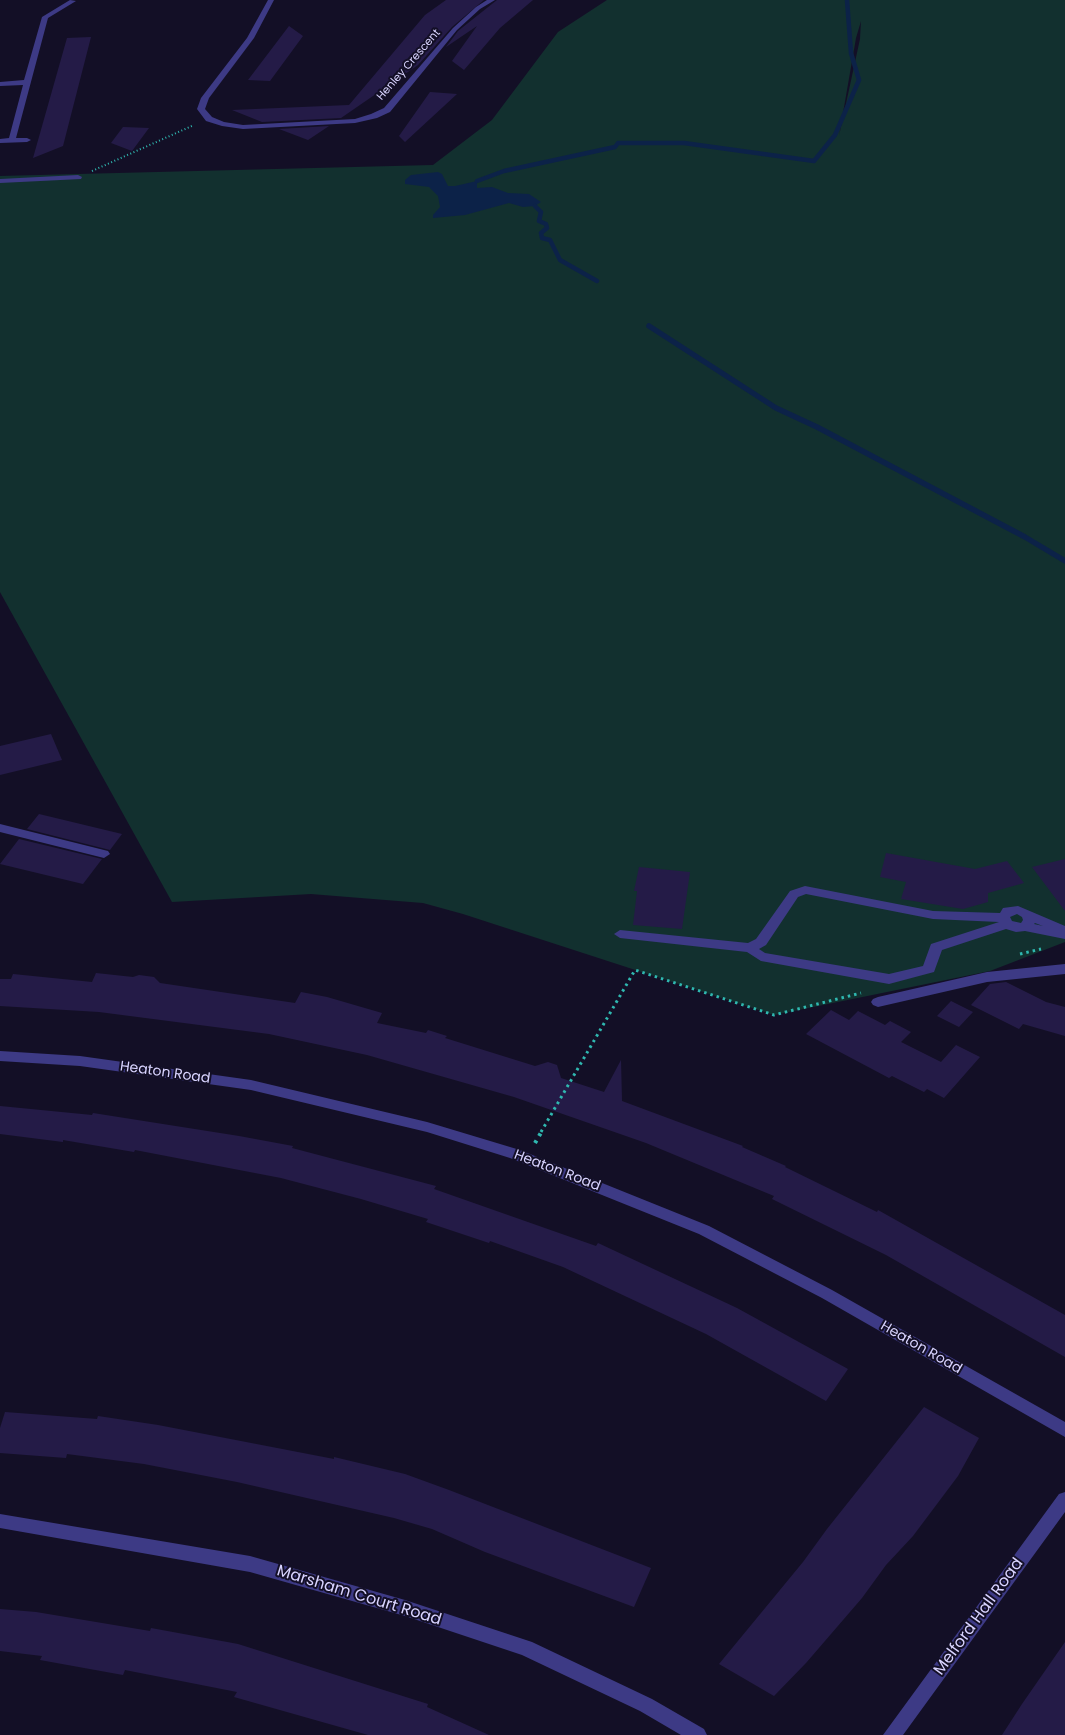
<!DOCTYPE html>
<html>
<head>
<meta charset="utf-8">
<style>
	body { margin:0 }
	canvas { display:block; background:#130f26 }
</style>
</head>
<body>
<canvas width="1065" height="1735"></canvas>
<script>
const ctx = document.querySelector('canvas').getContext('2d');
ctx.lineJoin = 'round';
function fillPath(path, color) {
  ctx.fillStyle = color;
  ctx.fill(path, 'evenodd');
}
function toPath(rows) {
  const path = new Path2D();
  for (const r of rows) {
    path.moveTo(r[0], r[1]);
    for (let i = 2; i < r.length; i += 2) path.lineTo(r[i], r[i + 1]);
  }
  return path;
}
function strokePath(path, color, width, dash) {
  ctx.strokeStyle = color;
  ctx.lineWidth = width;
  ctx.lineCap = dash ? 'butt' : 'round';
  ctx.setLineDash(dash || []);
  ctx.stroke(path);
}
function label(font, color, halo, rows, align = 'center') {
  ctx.font = font + ' Poppins,sans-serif';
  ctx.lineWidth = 4;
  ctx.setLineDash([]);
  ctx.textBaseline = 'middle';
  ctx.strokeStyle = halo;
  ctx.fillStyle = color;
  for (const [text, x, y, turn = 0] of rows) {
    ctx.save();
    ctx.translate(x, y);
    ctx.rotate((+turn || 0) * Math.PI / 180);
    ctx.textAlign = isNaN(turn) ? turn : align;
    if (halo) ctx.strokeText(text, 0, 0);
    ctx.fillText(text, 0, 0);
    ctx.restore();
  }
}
const green = toPath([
	[607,0,1065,0,1065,942,990,971,774,1015,463,914,423,903,311,894,172,902,0,592,0,176,433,165,492,120,558,32],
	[861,21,860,39,839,136,856,38]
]);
const water = toPath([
	[438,172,442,174,448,186,455,186,477,181,477,188,492,187,508,193,529,194,541,202,535,206,523,207,509,203,465,215,433,218,433,215,440,207,438,196,429,187,405,184,405,180,411,175]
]);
const streamFar1 = toPath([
	[477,181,504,171,615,147,618,143,684,143,814,161,835,135,859,80,851,53,847,0],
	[535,206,541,212,539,221,546,224,547,228,541,233,542,238,550,240,560,260,597,281]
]);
const stream = toPath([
	[649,326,776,408,817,427,1025,537,1065,561]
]);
const building = toPath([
	[446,0,484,0,452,27,418,65,341,118,262,122,232,110,349,105,425,15],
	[497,0,533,0,500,28,464,70,452,61,477,26,446,47,458,31],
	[289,26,303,36,270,81,248,80],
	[91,37,63,146,33,158,67,38],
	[430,92,457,94,405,142,399,136],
	[329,126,308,140,279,129],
	[123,127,149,128,132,151,111,143],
	[51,734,62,760,0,775,0,746],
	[39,814,122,834,110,850,27,829],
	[19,839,102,859,83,884,0,864],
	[886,853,975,869,1007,861,1024,883,988,893,988,902,963,909,901,899,906,882,880,877],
	[1065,859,1065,911,1032,867],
	[639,867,690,872,682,929,633,925,637,891,634,891],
	[96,973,133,977,139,975,154,977,160,983,295,1003,301,992,327,997,382,1013,377,1023,426,1033,428,1030,447,1036,445,1038,535,1066,548,1062,557,1065,561,1078,604,1092,621,1060,622,1101,743,1146,742,1147,786,1166,785,1167,877,1212,878,1210,1065,1315,1065,1357,886,1255,772,1199,774,1196,646,1143,514,1097,367,1055,269,1034,99,1012,0,1006,0,979,11,979,13,974,92,982],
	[1006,982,1046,1002,1065,1007,1065,1036,1023,1024,1019,1029,971,1005,990,984],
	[951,1001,973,1012,959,1027,937,1016],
	[831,1010,849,1020,858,1011,885,1025,890,1021,911,1032,901,1042,941,1062,956,1045,980,1057,944,1098,927,1089,924,1092,892,1076,889,1078,806,1034],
	[0,1106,92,1115,93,1113,239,1136,293,1146,292,1148,436,1186,434,1189,596,1246,598,1243,737,1308,848,1369,826,1401,706,1334,563,1267,490,1241,489,1243,426,1222,428,1219,361,1199,281,1178,135,1150,134,1152,63,1140,63,1142,0,1134],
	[924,1407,979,1438,958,1476,913,1536,886,1565,862,1598,806,1663,774,1696,719,1664,803,1562,827,1529],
	[5,1412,97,1419,98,1416,158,1425,334,1459,334,1457,405,1474,449,1490,651,1568,634,1607,485,1552,432,1529,394,1518,237,1482,144,1464,67,1454,66,1458,0,1453,0,1428],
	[0,1609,36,1612,150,1631,151,1628,238,1644,428,1704,427,1707,489,1735,368,1735,234,1697,237,1692,125,1670,123,1675,40,1660,42,1656,0,1651],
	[1065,1642,1065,1735,1002,1735,1022,1704]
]);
const pathFar2 = toPath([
	[92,171,194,125]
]);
const pathFar1 = toPath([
	[1020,954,1041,949],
	[541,1132,635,970,774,1015,861,993]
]);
const path = toPath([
	[535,1143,542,1131]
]);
const service = toPath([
	[78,175,82,177,81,179,0,183,0,179,78,175],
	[0,824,108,851,110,854,104,858,0,832,0,824],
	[805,886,933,911,1000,913,1003,908,1018,906,1065,926,1065,939,1025,931,1016,932,1006,929,942,950,934,972,889,984,761,961,747,952,620,938,614,934,620,930,748,943,756,939,790,891,805,886],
	[806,894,933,919,999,922,931,944,923,966,889,974,765,953,759,949,766,945,798,897,806,894],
	[1017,914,1022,917,1023,920,1021,923,1012,921,1010,917,1017,914],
	[1035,923,1043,926,1034,924,1035,923],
	[1065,964,1065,974,987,982,878,1007,873,1005,871,1002,873,999,878,997,987,972,1065,964]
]);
const minor = toPath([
	[70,0,76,1,48,18,16,138,27,138,31,140,27,142,0,143,0,139,9,138,23,85,0,86,0,82,24,80,42,17,70,0],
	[268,0,274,0,254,38,209,98,205,109,212,117,224,122,243,125,355,119,371,114,384,108,453,28,476,7,487,0,495,0,480,9,457,30,390,112,377,118,355,123,243,129,222,126,206,121,197,109,201,98,247,38,268,0],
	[0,1051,80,1056,251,1080,427,1122,520,1150,709,1226,832,1290,1065,1422,1065,1437,822,1298,699,1234,510,1158,427,1132,251,1090,80,1066,0,1061,0,1051],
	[1065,1492,1065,1512,903,1735,883,1735,1059,1494,1065,1492],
	[0,1514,250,1556,405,1600,532,1642,652,1699,704,1729,707,1735,681,1735,640,1711,522,1655,405,1616,250,1572,0,1528,0,1514]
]);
const farStreetnames = [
	["Henley Crescent",409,65,-49]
];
const streetNames = [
	["Heaton Road",165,1073,8],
	["Heaton Road",557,1171,21],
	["Heaton Road",921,1348,30]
];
const nearStreetnames = [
	["Marsham Court Road",359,1596,17],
	["Melford Hall Road",979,1617,-54]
];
fillPath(green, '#12302f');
fillPath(water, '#0c2248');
strokePath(streamFar1, '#0c2248', 4.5);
strokePath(stream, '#0c2248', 5.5);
fillPath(building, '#241b47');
strokePath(pathFar2, '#2fb8b0', 2, [1, 2.5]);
strokePath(pathFar1, '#2fb8b0', 3, [2.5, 4]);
strokePath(path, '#2fb8b0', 4, [3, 5]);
fillPath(service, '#3d3a85');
fillPath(minor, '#3d3a85');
label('11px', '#d9d4ff', '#130f26', farStreetnames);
label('14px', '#d9d4ff', '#130f26', streetNames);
label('16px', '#d9d4ff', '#130f26', nearStreetnames);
</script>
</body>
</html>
